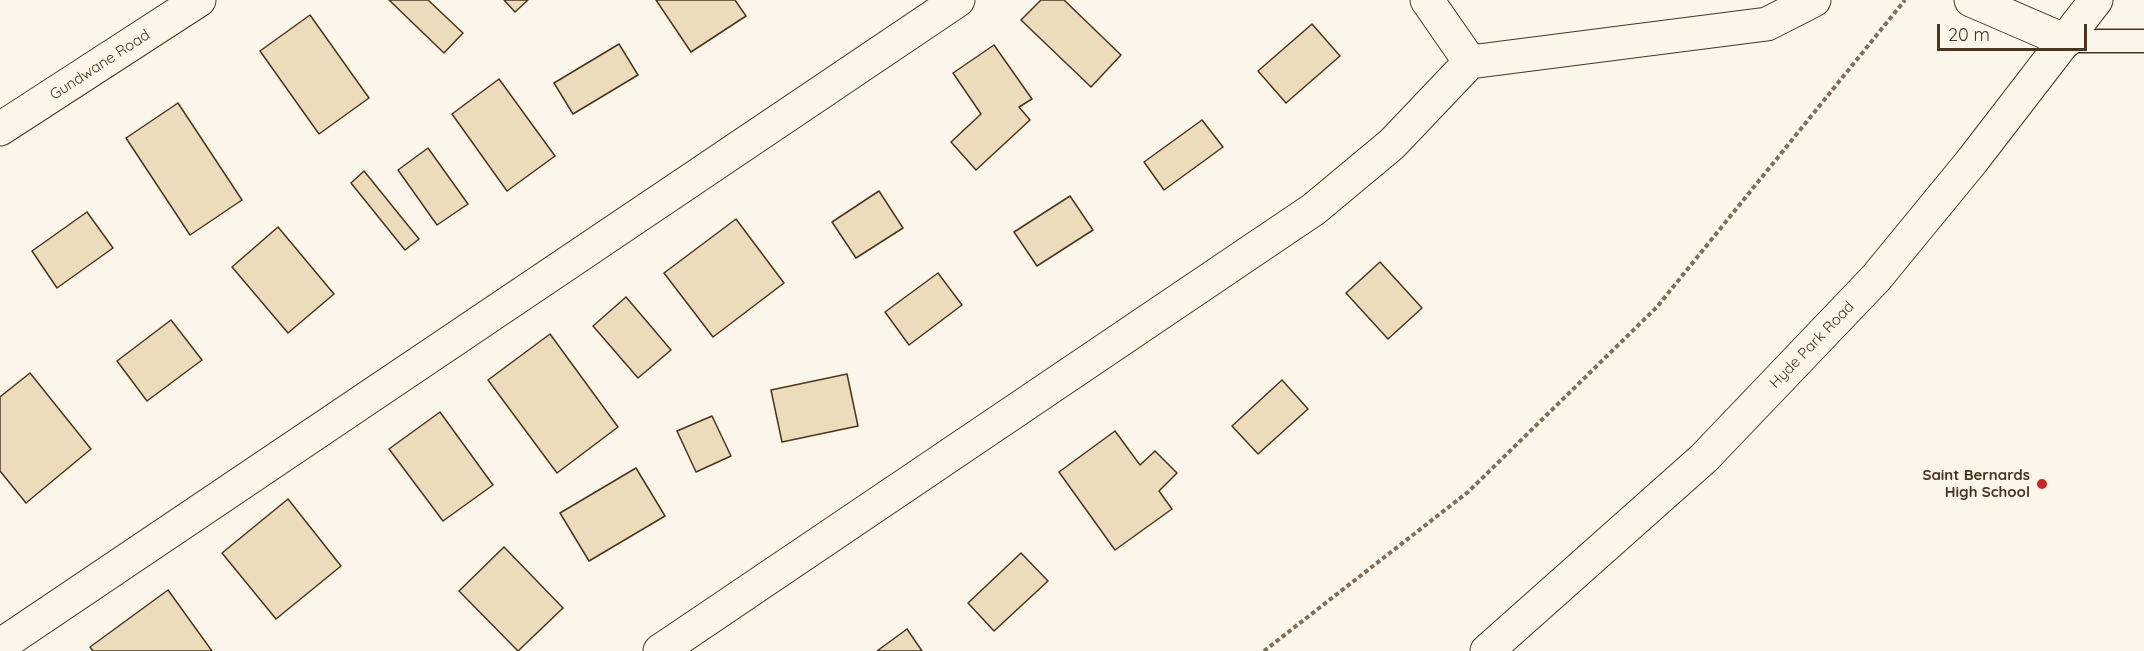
<!DOCTYPE html>
<html>
<head>
<meta charset="utf-8">
<style>
	body { margin:0 }
	#map { position:relative; width:2144px; height:651px; overflow:hidden; background:#fbf6e9; font-family:Quicksand,sans-serif }
	canvas { display:block }
	.scale { position:absolute; left:1937px; top:24px; width:150px; height:27px; box-sizing:border-box; border:3px solid #4a3520; border-top:0; padding-left:8px; font-size:18px; line-height:21px; white-space:nowrap; color:#4a3520; -webkit-text-stroke:4px #fbf6e9; paint-order:stroke }
</style>
</head>
<body>
<div id="map">
<canvas width="2144" height="651"></canvas>
<div class="scale">20 m</div>
</div>
<script>
const ctx = document.querySelector('canvas').getContext('2d');
ctx.lineJoin = 'round';
function fillPath(path, color) {
  ctx.fillStyle = color;
  ctx.fill(path, 'evenodd');
}
function toPath(rows) {
  const path = new Path2D();
  for (const r of rows) {
    path.moveTo(r[0], r[1]);
    for (let i = 2; i < r.length; i += 2) path.lineTo(r[i], r[i + 1]);
  }
  return path;
}
function strokePath(path, color, width, dash) {
  ctx.strokeStyle = color;
  ctx.lineWidth = width;
  ctx.lineCap = dash ? 'butt' : 'round';
  ctx.setLineDash(dash || []);
  ctx.stroke(path);
}
function label(font, color, halo, rows, align = 'center') {
  ctx.font = font + ' Quicksand,sans-serif';
  ctx.lineWidth = 4.5;
  ctx.setLineDash([]);
  ctx.textBaseline = 'middle';
  ctx.strokeStyle = halo;
  ctx.fillStyle = color;
  for (const [text, x, y, turn = 0] of rows) {
    ctx.save();
    ctx.translate(x, y);
    ctx.rotate((+turn || 0) * Math.PI / 180);
    ctx.textAlign = isNaN(turn) ? turn : align;
    if (halo) ctx.strokeText(text, 0, 0);
    ctx.fillText(text, 0, 0);
    ctx.restore();
  }
}
const building = toPath([
	[389,0,428,0,463,33,444,53,389,0],
	[504,0,528,0,515,12,504,0],
	[656,0,735,0,746,16,691,52,656,0],
	[1041,0,1064,0,1121,55,1091,87,1021,20,1041,0],
	[310,15,369,98,319,134,260,51,310,15],
	[1312,24,1340,56,1286,103,1258,71,1312,24],
	[619,44,638,75,573,114,554,83,619,44],
	[994,45,1032,99,1019,107,1030,120,976,170,951,142,981,114,953,73,994,45],
	[499,79,555,156,507,191,452,114,499,79],
	[178,103,242,200,190,235,126,138,178,103],
	[1202,120,1223,147,1164,190,1144,162,1202,120],
	[428,148,468,204,437,225,398,170,428,148],
	[364,171,419,239,405,250,351,183,364,171],
	[879,191,903,228,856,258,832,222,879,191],
	[1070,196,1093,230,1037,266,1014,232,1070,196],
	[87,212,113,248,57,288,32,251,87,212],
	[736,219,784,283,713,337,664,273,736,219],
	[278,227,334,294,288,333,232,267,278,227],
	[1380,262,1422,308,1388,339,1346,293,1380,262],
	[938,273,962,305,909,345,885,312,938,273],
	[626,297,671,350,638,378,593,326,626,297],
	[171,320,202,360,147,401,117,361,171,320],
	[550,334,618,427,557,473,488,380,550,334],
	[30,373,91,449,26,503,0,471,0,397,30,373],
	[847,374,858,426,782,442,771,390,847,374],
	[1282,380,1308,409,1258,454,1232,426,1282,380],
	[440,412,493,485,443,521,389,449,440,412],
	[712,416,731,456,696,472,677,431,712,416],
	[1115,431,1140,465,1155,451,1177,473,1159,491,1172,509,1115,550,1059,472,1115,431],
	[636,468,665,516,589,561,560,513,636,468],
	[288,499,341,566,276,619,222,553,288,499],
	[504,547,563,608,518,651,459,591,504,547],
	[1021,553,1048,581,994,631,968,603,1021,553],
	[168,590,212,651,93,651,90,647,168,590],
	[907,629,922,651,877,651,907,629]
]);
const path = toPath([
	[1264,651,1468,492,1657,307,1905,0]
]);
const service = toPath([
	[2066,41,2144,41]
]);
const minor = toPath([
	[1427,0,1470,62],
	[1971,0,2066,41],
	[0,129,199,0],
	[7,641,958,0],
	[660,651,1314,209,1392,144,1470,62,1767,24,1814,0]
]);
const tertiary = toPath([
	[1487,651,1704,458,1876,278,1972,161,2096,0]
]);
const markers = [
	[2042,484,6,"#c62828"]
];
const streetNames = [
	["Gundwane Road",100,65,-33],
	["Hyde Park Road",1812,345,-46]
];
const poiNames = [
	["Saint Bernards",2030,475],
	["High School",2030,492]
];
fillPath(building, '#ecdcbc');
strokePath(building, '#4a3520', 1.5);
strokePath(service, '#4a3520', 25);
strokePath(minor, '#4a3520', 35);
strokePath(tertiary, '#4a3520', 35);
strokePath(path, '#7f6f5c', 4, [4.5, 3]);
strokePath(service, '#fbf6e9', 22);
strokePath(minor, '#fbf6e9', 33);
strokePath(tertiary, '#fbf6e9', 33);
for (const [x, y, r, color] of markers) {
  const dot = new Path2D();
  dot.arc(x, y, r, 0, 2 * Math.PI);
  ctx.fillStyle = color;
  ctx.fill(dot);
  strokePath(dot, '#fbf6e9', 2);
}
label('15px', '#4a3520', '#fbf6e9', streetNames);
label('bold 15px', '#4a3520', '#fbf6e9', poiNames, 'right');
</script>
</body>
</html>
